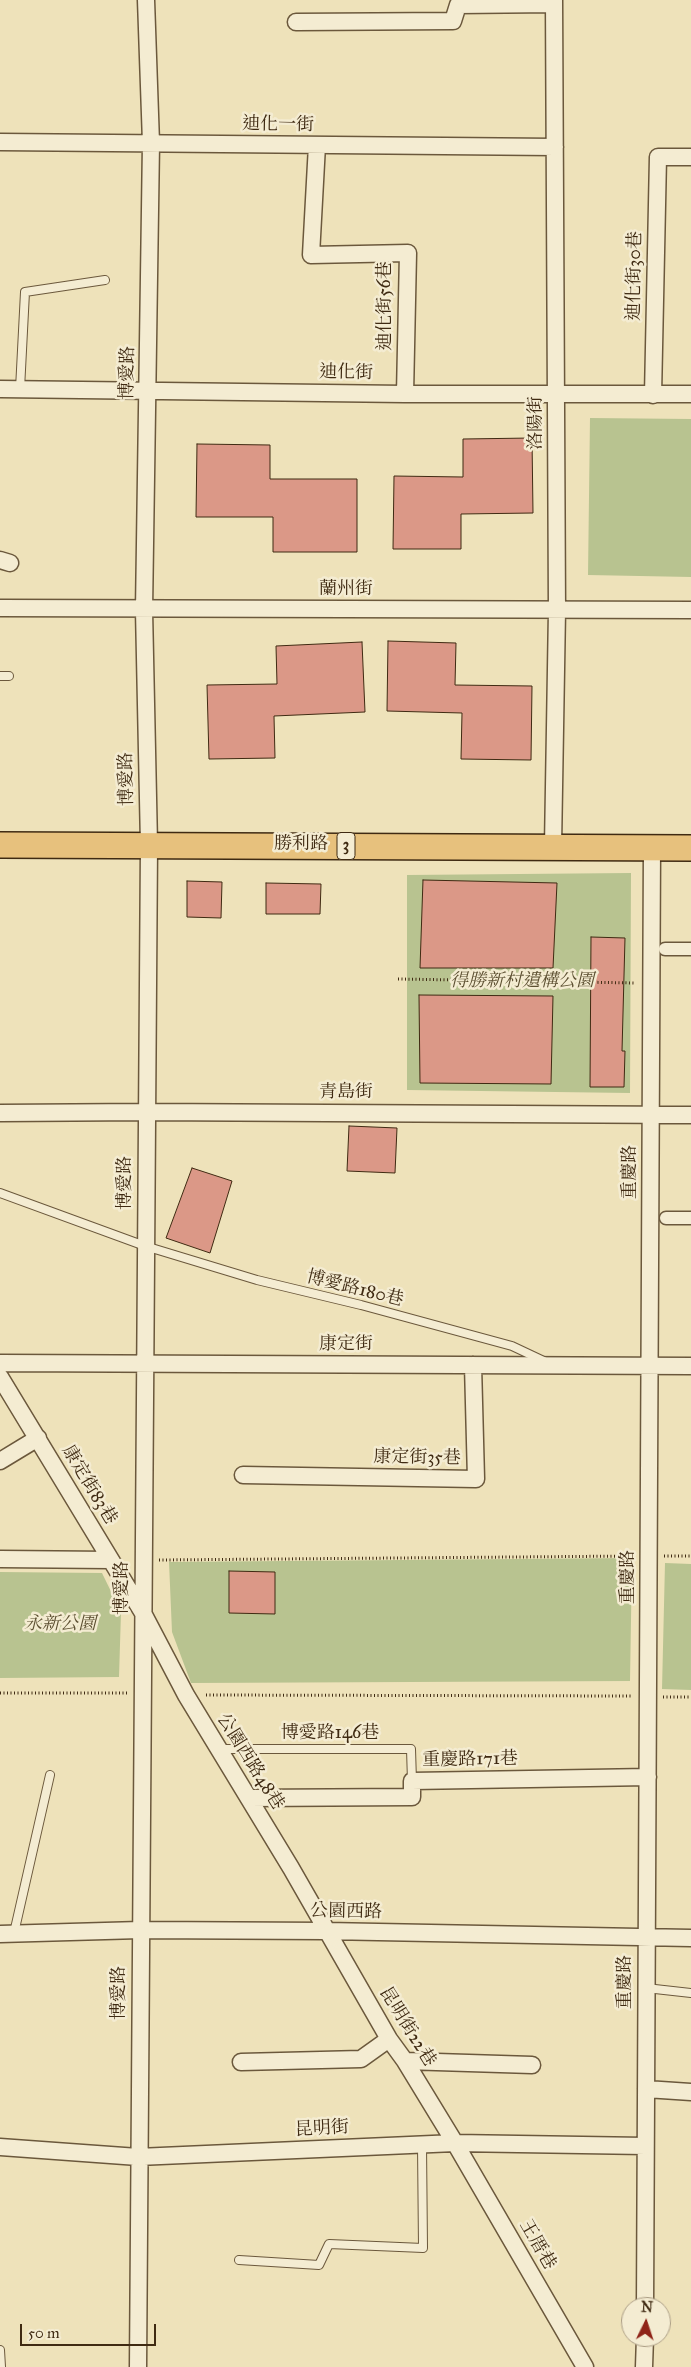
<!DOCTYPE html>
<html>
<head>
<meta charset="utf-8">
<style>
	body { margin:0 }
	#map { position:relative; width:691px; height:2367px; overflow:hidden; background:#eee2ba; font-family:"IM FELL Great Primer",serif }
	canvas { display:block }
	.north { position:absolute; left:621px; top:2297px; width:50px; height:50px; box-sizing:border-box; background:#f4ecd2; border:1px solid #ac9e85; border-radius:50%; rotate:4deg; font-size:14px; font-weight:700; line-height:20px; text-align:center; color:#3f2a12 }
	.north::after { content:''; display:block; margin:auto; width:18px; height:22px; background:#8f2418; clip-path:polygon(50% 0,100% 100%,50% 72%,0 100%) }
	.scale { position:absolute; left:20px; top:2324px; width:136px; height:22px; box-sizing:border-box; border:2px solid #3f2a12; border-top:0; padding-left:6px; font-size:15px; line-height:18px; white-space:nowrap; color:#3f2a12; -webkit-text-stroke:4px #f4ecd2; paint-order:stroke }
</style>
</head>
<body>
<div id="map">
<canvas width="691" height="2367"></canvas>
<div class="north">N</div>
<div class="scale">50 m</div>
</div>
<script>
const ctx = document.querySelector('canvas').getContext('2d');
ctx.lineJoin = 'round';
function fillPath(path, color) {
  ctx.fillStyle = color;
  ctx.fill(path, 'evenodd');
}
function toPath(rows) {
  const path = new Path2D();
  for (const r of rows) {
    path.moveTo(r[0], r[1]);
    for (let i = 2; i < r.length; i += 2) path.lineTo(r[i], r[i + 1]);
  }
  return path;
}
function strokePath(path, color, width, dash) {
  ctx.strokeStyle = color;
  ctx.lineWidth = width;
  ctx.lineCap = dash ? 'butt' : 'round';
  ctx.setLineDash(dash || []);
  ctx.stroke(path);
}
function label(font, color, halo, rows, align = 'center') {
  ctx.font = font + ' "IM FELL Great Primer","Noto Serif TC",serif';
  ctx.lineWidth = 5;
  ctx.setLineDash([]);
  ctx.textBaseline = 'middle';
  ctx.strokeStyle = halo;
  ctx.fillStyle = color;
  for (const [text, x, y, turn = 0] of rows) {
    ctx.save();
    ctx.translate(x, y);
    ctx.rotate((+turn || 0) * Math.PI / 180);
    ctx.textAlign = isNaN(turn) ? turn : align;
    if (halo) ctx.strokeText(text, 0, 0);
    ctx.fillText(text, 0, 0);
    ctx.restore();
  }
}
const green = toPath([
	[590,418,691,419,691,577,588,575],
	[631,873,630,1093,407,1090,407,875],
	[632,1558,630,1681,191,1683,172,1632,169,1562],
	[665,1563,691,1564,691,1690,662,1689],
	[0,1572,102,1573,121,1612,119,1677,0,1678]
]);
const building = toPath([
	[532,438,533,513,461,514,461,549,393,549,394,476,463,477,463,439,532,438],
	[197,444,270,445,270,479,357,479,357,552,273,552,273,517,196,517,197,444],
	[388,641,456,643,455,685,532,686,531,760,461,759,462,713,387,711,388,641],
	[362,642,365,712,274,716,275,758,209,759,207,685,277,684,276,646,362,642],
	[423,880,557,883,553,968,420,968,423,880],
	[187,881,222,882,221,918,187,917,187,881],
	[266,883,321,884,320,914,266,914,266,883],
	[591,937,625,938,622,1051,625,1051,624,1087,590,1087,591,937],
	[419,995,553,996,551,1084,420,1083,419,995],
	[349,1126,397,1128,395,1173,347,1171,349,1126],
	[192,1168,232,1181,210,1253,166,1238,192,1168],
	[229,1571,275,1572,275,1614,229,1613,229,1571]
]);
const path = toPath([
	[398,979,635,983],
	[664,1556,691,1556],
	[159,1560,632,1556],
	[0,1693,127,1693],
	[206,1695,632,1696],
	[663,1697,691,1697]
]);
const service = toPath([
	[20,389,25,292,105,280],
	[0,676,9,676],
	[0,1193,145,1246,257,1280,361,1305,512,1346,546,1362],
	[218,1749,411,1749,412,1781],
	[14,1933,50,1775],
	[646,1988,691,1993],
	[239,2260,319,2265,329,2244,423,2248,422,2145],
	[0,2350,1,2367]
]);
const pedestrian = toPath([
	[665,949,691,949],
	[666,1218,691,1218]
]);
const minor = toPath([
	[296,22,453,21,458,5,554,4],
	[0,142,555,147],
	[317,145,311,255,408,253,405,394],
	[0,389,405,394,691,394],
	[653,395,658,157,691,157],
	[0,560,10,563],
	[0,608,691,610],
	[553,846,557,610,554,0],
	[0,1113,146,1112,691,1115],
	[0,1363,691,1366],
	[0,1377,143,1613,186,1695,291,1868,389,2039,405,2061,455,2143,585,2367],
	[0,1461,38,1438],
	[243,1475,476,1479,473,1365],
	[0,1559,111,1560],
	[249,1798,412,1797,412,1781,648,1777],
	[0,1934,140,1930,326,1931,691,1938],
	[405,2061,532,2065],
	[241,2062,361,2059,389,2039],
	[646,2089,691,2092],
	[0,2147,138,2157,455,2143,645,2146],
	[645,2307,652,847],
	[138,2367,149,845,144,610,151,143,146,0],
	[644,2367,645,2337]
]);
const primary = toPath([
	[0,845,691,848]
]);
const shields = [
	[346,846,18]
];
const shieldNames = [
	["3",346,846]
];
const streetNames = [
	["迪化一街",278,125,1],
	["迪化街30巷",635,276,-89],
	["迪化街56巷",386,306,-90],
	["博愛路",128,373,-89],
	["迪化街",346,373,1],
	["洛陽街",537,423,-90],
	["蘭州街",346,590],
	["博愛路",127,779,-91],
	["勝利路",301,845],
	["青島街",346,1093],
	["重慶路",631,1172,-90],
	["博愛路",126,1183,-90],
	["博愛路180巷",355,1289,14],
	["康定街",346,1345],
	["康定街35巷",417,1458,1],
	["康定街83巷",89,1485,59],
	["重慶路",629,1577,-90],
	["博愛路",123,1588,-90],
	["博愛路146巷",330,1734],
	["重慶路171巷",470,1760,-1],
	["公園西路48巷",250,1762,58],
	["公園西路",346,1912,1],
	["重慶路",626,1982,-90],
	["博愛路",120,1993,-90],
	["昆明街22巷",407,2027,58],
	["昆明街",322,2129,-3],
	["王厝巷",537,2245,60]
];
const parkNames = [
	["得勝新村遺構公園",522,982],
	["永新公園",60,1625]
];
fillPath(green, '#b8c390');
fillPath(building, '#db9887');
strokePath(building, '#3f2a12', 1);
strokePath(service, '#6b583c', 10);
strokePath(pedestrian, '#6b583c', 15);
strokePath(minor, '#6b583c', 19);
strokePath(primary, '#3f2a12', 28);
strokePath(path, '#3f2a12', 3, [1, 2.5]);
strokePath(service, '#f4ecd2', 8);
strokePath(pedestrian, '#f4ecd2', 12);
strokePath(minor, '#f4ecd2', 16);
strokePath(primary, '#e7c17d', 25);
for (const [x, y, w] of shields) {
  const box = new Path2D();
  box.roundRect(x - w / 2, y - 13.5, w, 27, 4);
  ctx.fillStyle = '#f4ecd2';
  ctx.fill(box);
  strokePath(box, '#3f2a12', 1);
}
label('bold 16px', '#3f2a12', null, shieldNames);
label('18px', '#3f2a12', '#f4ecd2', streetNames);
label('italic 18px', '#5d5032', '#f4ecd2', parkNames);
</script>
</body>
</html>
